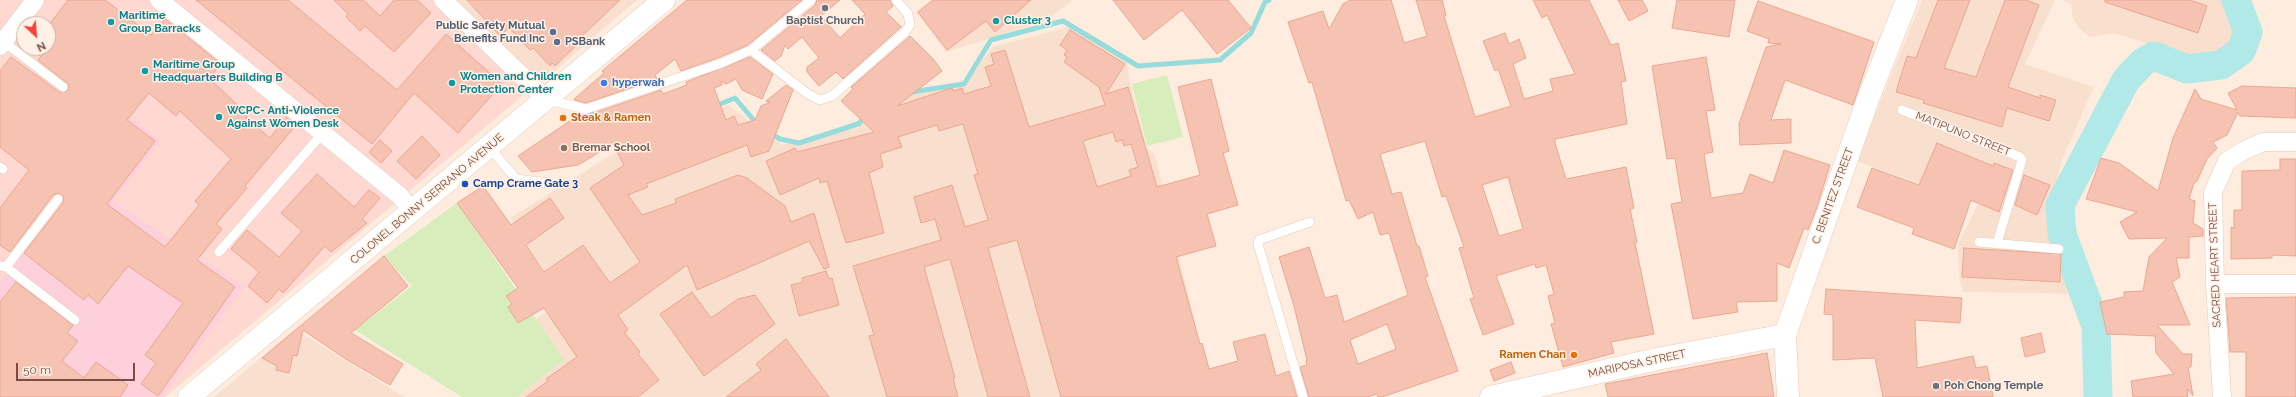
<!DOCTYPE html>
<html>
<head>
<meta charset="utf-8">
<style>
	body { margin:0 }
	#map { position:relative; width:2296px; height:397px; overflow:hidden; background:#feedde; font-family:Raleway,sans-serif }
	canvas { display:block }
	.north { position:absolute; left:16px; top:16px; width:40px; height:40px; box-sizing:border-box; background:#fff1e6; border:1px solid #c8b0a5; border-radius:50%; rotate:154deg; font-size:11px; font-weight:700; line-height:16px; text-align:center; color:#764e44 }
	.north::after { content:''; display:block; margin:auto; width:14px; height:18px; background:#f54436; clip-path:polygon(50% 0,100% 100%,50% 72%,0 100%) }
	.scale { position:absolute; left:16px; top:363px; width:119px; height:18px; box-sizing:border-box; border:2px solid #764e44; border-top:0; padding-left:5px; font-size:12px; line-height:14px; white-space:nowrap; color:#764e44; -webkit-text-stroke:3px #fff1e6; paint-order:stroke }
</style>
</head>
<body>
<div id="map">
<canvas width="2296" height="397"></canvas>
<div class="north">N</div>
<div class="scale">50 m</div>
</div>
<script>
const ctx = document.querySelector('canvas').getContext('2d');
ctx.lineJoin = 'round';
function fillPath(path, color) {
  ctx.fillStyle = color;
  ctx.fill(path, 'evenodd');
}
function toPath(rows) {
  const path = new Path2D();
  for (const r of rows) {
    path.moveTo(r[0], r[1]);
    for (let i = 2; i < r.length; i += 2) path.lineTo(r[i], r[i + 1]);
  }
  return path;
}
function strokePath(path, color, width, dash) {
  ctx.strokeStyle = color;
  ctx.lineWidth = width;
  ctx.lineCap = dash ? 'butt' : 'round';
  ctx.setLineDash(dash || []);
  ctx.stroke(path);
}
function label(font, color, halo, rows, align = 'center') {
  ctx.font = font + ' Raleway,sans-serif';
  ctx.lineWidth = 3;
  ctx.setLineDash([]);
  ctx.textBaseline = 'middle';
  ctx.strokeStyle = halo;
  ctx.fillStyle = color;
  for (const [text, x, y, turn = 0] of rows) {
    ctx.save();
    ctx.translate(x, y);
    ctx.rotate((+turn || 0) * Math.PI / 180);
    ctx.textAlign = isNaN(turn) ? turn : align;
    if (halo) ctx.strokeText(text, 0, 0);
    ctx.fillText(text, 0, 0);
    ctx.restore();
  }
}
const residential = toPath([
	[454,0,637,0,542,82],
	[931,0,1073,0,1045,21,946,52,916,12],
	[1922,0,2055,0,2025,64,2094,87,2061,162,2050,215,2079,294,1963,292,1959,276,1958,245,1978,204,1856,161],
	[2063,0,2232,0,2240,22,2229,45,2198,60,2114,33,2090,37,2080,29,2073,19,2071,5],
	[1069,27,1127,62,1129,78,1147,148,1155,155,1212,397,517,397,564,360,536,319,563,300,510,218,624,147,728,105,782,145,858,128,892,97,965,84,992,47],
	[295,329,398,393,405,397,214,397]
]);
const commercial = toPath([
	[0,0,432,0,528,91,165,397,0,397],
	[24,24,48,24,48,48,24,48]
]);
const medical = toPath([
	[131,118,160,141,113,201,244,287,162,397,0,397,0,283]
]);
const green = toPath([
	[1167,75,1183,137,1147,146,1132,84],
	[457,203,564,360,517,397,462,397,355,330,412,286,384,256]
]);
const stream = toPath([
	[911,92,964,84,991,40,1063,21,1138,66,1220,60,1251,33,1265,2,1269,0],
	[715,106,735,98,757,124],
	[587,113,596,115],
	[770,133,780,139,799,143,858,124,866,117]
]);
const river = toPath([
	[2098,397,2096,326,2062,234,2060,205,2126,80,2143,62,2154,56,2187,69,2221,65,2241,51,2248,32,2236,0]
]);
const building = toPath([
	[68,0,105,0,151,35,165,19,221,64,209,78,248,115,246,118,270,138,286,117,296,125,245,186,247,188,216,224,222,229,197,260,235,287,158,396,141,384,156,363,145,355,183,303,128,266,98,304,88,295,84,300,24,253,63,203,64,197,59,193,53,195,10,252,0,245,0,208,29,170,0,147,0,71,11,57,59,92,67,91,69,87,67,83,38,60,48,48,48,26,68,0],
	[149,93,176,116,180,111,231,159,195,201,199,205,165,247,107,204,155,141,127,120,149,93],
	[196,0,288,0,397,90,446,34,502,84,458,133,414,93,372,144,196,0],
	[334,0,363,0,380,16,394,0,417,0,431,13,394,52,365,26,360,31,346,17,348,14,334,0],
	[467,0,620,0,582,36,584,38,555,66,552,63,550,66,533,48,530,50,509,28,500,36,467,0],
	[687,0,802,0,748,45,720,57,681,71,675,59,655,75,657,79,586,103,575,100,574,99,604,73,602,71,687,0],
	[817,0,840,0,821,16,840,38,865,14,852,0,890,0,893,6,886,12,901,27,843,79,836,72,819,86,807,72,807,67,819,58,802,37,788,49,785,45,781,56,775,61,761,50,815,5,817,0],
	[933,0,1031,0,995,32,986,21,947,50,918,12,933,0],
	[1113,0,1228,0,1251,28,1217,54,1182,10,1144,40,1113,0],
	[1350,0,1391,0,1404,43,1427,36,1416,0,1442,0,1446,15,1444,16,1475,117,1511,106,1498,69,1495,71,1483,41,1505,33,1509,44,1519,39,1526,58,1513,64,1524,99,1553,91,1550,79,1575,74,1547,15,1542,18,1533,0,1589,0,1611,45,1618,43,1626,81,1621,82,1627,124,1555,139,1555,143,1566,179,1626,167,1634,208,1630,209,1637,242,1635,243,1654,334,1611,342,1614,353,1563,367,1551,324,1555,323,1548,296,1554,294,1546,265,1536,268,1535,264,1496,276,1514,324,1483,335,1470,299,1474,298,1459,248,1464,247,1446,196,1442,197,1425,141,1380,154,1392,194,1401,192,1417,246,1419,246,1428,276,1425,277,1458,371,1382,397,1378,397,1377,394,1367,397,1309,397,1300,367,1307,365,1306,361,1307,360,1294,306,1279,257,1309,247,1325,298,1337,295,1344,322,1408,295,1389,233,1380,235,1373,212,1358,219,1349,200,1346,201,1312,82,1309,83,1288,22,1323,11,1329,29,1343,4,1350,0],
	[1508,177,1523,229,1499,236,1482,185,1508,177],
	[1387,324,1396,349,1358,364,1350,340,1387,324],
	[1618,0,1642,0,1648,11,1629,21,1618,0],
	[1677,0,1735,0,1729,37,1672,28,1677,0],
	[1938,0,1970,0,1944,68,1976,77,2005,0,2026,0,2039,5,2008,87,2040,98,2040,95,2056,100,2049,121,2007,108,2002,127,1923,103,1924,100,1896,92,1907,56,1916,58,1938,0],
	[2105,0,2190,0,2207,6,2198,33,2105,2,2105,0],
	[1758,1,1874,42,1853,105,1785,80,1771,120,1791,119,1791,143,1740,145,1739,124,1766,47,1781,44,1768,43,1769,39,1747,31,1758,1],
	[1070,30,1125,64,1106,94,1128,87,1157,187,1200,175,1178,87,1211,79,1229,151,1223,153,1238,205,1207,214,1216,246,1176,257,1200,344,1202,343,1209,369,1238,361,1233,342,1265,334,1276,376,1289,371,1297,397,1061,397,1017,240,988,248,1030,397,988,397,950,259,924,267,955,378,953,378,958,397,887,397,869,336,874,335,853,266,941,240,935,219,921,223,914,197,952,185,965,227,988,220,974,175,978,174,963,124,939,131,937,125,898,137,902,147,880,154,883,167,869,173,884,233,846,243,827,181,820,183,819,178,780,195,766,161,795,148,797,152,874,132,841,101,853,89,851,87,910,36,934,60,942,71,897,106,952,88,953,91,962,88,964,94,991,86,985,67,994,64,991,54,1005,50,1029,127,1105,105,1099,87,1064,62,1067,57,1064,55,1067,50,1060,45,1070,30],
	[1113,132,1116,142,1122,140,1124,146,1131,144,1138,167,1129,170,1131,176,1097,187,1083,141,1113,132],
	[750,57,773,74,762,99,742,90,736,79,726,84,721,81,722,85,714,88,726,120,734,116,738,125,755,120,761,106,770,102,766,101,786,85,793,90,769,151,751,157,747,145,646,184,648,187,628,195,642,215,676,203,675,199,738,175,747,178,785,206,791,222,814,213,829,267,824,269,809,241,697,290,687,265,618,315,628,330,624,332,640,352,638,354,659,380,638,397,526,397,548,381,546,379,577,357,544,308,518,323,508,307,512,304,506,296,518,288,457,203,483,186,511,225,550,198,564,218,526,245,544,272,583,245,610,283,640,262,590,188,624,165,613,144,578,165,532,172,518,156,580,114,588,115,661,90,663,94,687,85,686,82,750,57],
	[1706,57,1715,110,1706,111,1713,152,1704,154,1711,198,1743,193,1750,174,1773,183,1784,150,1830,165,1817,207,1808,230,1804,228,1789,268,1777,263,1777,301,1736,302,1738,312,1693,319,1671,204,1682,202,1675,158,1667,159,1652,66,1706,57],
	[2242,86,2296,88,2296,118,2240,116,2238,112,2227,135,2213,142,2217,148,2207,159,2197,181,2194,183,2189,199,2195,201,2193,223,2203,229,2203,236,2189,237,2189,258,2176,258,2180,277,2172,282,2190,325,2157,325,2183,354,2192,354,2191,367,2188,367,2193,396,2187,389,2188,397,2133,397,2131,381,2174,374,2156,353,2155,336,2107,334,2100,302,2124,297,2124,292,2143,291,2149,257,2167,238,2129,239,2120,222,2137,212,2086,199,2101,158,2119,163,2158,191,2173,138,2195,89,2201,99,2237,110,2228,93,2242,86],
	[422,136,440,155,416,179,397,161,422,136],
	[380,140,392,151,381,163,369,152,380,140],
	[1937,143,1993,166,1994,163,2013,170,1999,212,1971,200,1954,249,1912,234,1914,228,1857,207,1872,168,1919,185,1937,143],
	[2280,159,2296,159,2296,256,2272,255,2272,258,2231,259,2231,227,2234,228,2234,210,2242,210,2242,171,2280,170,2280,159],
	[317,174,354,207,369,190,380,198,362,219,367,223,331,252,325,246,283,293,279,289,267,303,248,286,259,272,231,249,247,230,279,257,302,231,281,213,317,174],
	[2024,175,2050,185,2037,215,2015,205,2024,175],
	[1964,248,2061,254,2060,282,1962,277,1964,248],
	[384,256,408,286,351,333,403,364,390,385,344,358,303,330,297,356,293,355,289,373,276,370,277,366,262,358,384,256],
	[826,271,829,279,832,278,839,305,799,316,791,285,803,282,802,278,826,271],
	[16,282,73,325,67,333,78,341,62,361,84,378,96,362,128,385,120,397,0,397,0,302,16,282],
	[1826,289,1962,298,1960,323,1915,320,1917,368,1973,356,1976,368,1987,366,1993,397,1883,397,1875,358,1833,360,1833,315,1824,314,1826,289],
	[692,292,711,318,738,299,755,295,775,324,704,376,660,314,692,292],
	[2296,297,2296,397,2246,397,2246,352,2230,352,2226,298,2296,297],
	[2041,333,2045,352,2025,357,2021,338,2041,333],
	[786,339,829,397,726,397,761,370,756,364,786,339],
	[1767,353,1774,397,1608,397,1605,384,1767,353],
	[1511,362,1515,373,1494,381,1490,370,1511,362]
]);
const lane = toPath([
	[4,42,63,87],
	[751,50,808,94,820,100,832,96,905,32,910,25,908,14,896,0],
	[548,100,586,109,722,63,751,50,811,0],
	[1902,110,2020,157,2022,160,1997,243],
	[489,147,516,179,549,183],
	[0,167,3,169],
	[1979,242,2059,249],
	[219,252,322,134],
	[0,266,6,267,58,199],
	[6,267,75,320],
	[1303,397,1258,244,1259,240,1310,222]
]);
const street = toPath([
	[159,0,400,196,412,211],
	[443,0,546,99],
	[0,46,35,0],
	[2215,284,2296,284],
	[2222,397,2215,284,2213,192,2227,161,2245,150,2263,142,2296,142]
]);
const secondary = toPath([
	[189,397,664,0],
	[1491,397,1657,359,1785,335],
	[1788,397,1785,335,1868,99,1907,0]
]);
const markers = [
	[825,8,4,"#6b7280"],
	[996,21,4,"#0f9aa8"],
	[111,22,4,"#0f9aa8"],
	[553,32,4,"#5c6f8a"],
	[557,42,4,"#5c6f8a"],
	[145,71,4,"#0f9aa8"],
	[452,83,4,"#0f9aa8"],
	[604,83,4,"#3f7fe0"],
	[219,117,4,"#0f9aa8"],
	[563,118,4,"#e8710a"],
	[564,148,4,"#8d6e63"],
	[465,184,4,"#1a4fb4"],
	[1574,355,4,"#e8710a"],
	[1936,386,4,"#6b7280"]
];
const cultureNames = [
	["Maritime",119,16],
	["Group Barracks",119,29],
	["Cluster 3",1004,21],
	["Maritime Group",153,65],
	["Headquarters Building B",153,78],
	["Women and Children",460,77],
	["Protection Center",460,90],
	["WCPC- Anti-Violence",227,111],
	["Against Women Desk",227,124]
];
const worshipNames = [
	["Baptist Church",825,21],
	["Poh Chong Temple",1944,386,"left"]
];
const serviceNames = [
	["Public Safety Mutual",545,26],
	["Benefits Fund Inc",545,39],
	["PSBank",565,42,"left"]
];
const shopNames = [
	["hyperwah",612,83]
];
const foodNames = [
	["Steak & Ramen",571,118],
	["Ramen Chan",1566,355,"right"]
];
const streetNames = [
	["MATIPUNO STREET",1963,134,22],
	["C. BENITEZ STREET",1833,196,-70],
	["COLONEL BONNY SERRANO AVENUE",427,199,-40],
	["SACRED HEART STREET",2215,265,-92],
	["MARIPOSA STREET",1637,364,-12]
];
const educationNames = [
	["Bremar School",572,148]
];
const transitNames = [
	["Camp Crame Gate 3",473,184]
];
fillPath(residential, '#f9e0ce');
fillPath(commercial, '#ffd8d1');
fillPath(medical, '#fdd0dc');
fillPath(green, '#d7edbb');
strokePath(stream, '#96dcdc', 5);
strokePath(river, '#b1e9e9', 29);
fillPath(building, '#f6c3b3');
strokePath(building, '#eba691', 1);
strokePath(lane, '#e5c9bc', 10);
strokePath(street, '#e5c9bc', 19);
strokePath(secondary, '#ebc8b8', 23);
strokePath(lane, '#fff', 9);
strokePath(street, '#fff', 18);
strokePath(secondary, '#fff', 22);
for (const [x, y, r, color] of markers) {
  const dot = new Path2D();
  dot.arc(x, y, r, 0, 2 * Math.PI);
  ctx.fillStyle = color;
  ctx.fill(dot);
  strokePath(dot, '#fff1e6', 1.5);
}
label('bold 11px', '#0d838f', '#fff1e6', cultureNames, 'left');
label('bold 11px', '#5b616d', '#fff1e6', worshipNames);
label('bold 11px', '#4e5e75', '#fff1e6', serviceNames, 'right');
label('bold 11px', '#366cbe', '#fff1e6', shopNames, 'left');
label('bold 11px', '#c56008', '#fff1e6', foodNames, 'left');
label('11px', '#764e44', '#fff1e6', streetNames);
label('bold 11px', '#785e54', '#fff1e6', educationNames, 'left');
label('bold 11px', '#164399', '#fff1e6', transitNames, 'left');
</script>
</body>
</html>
